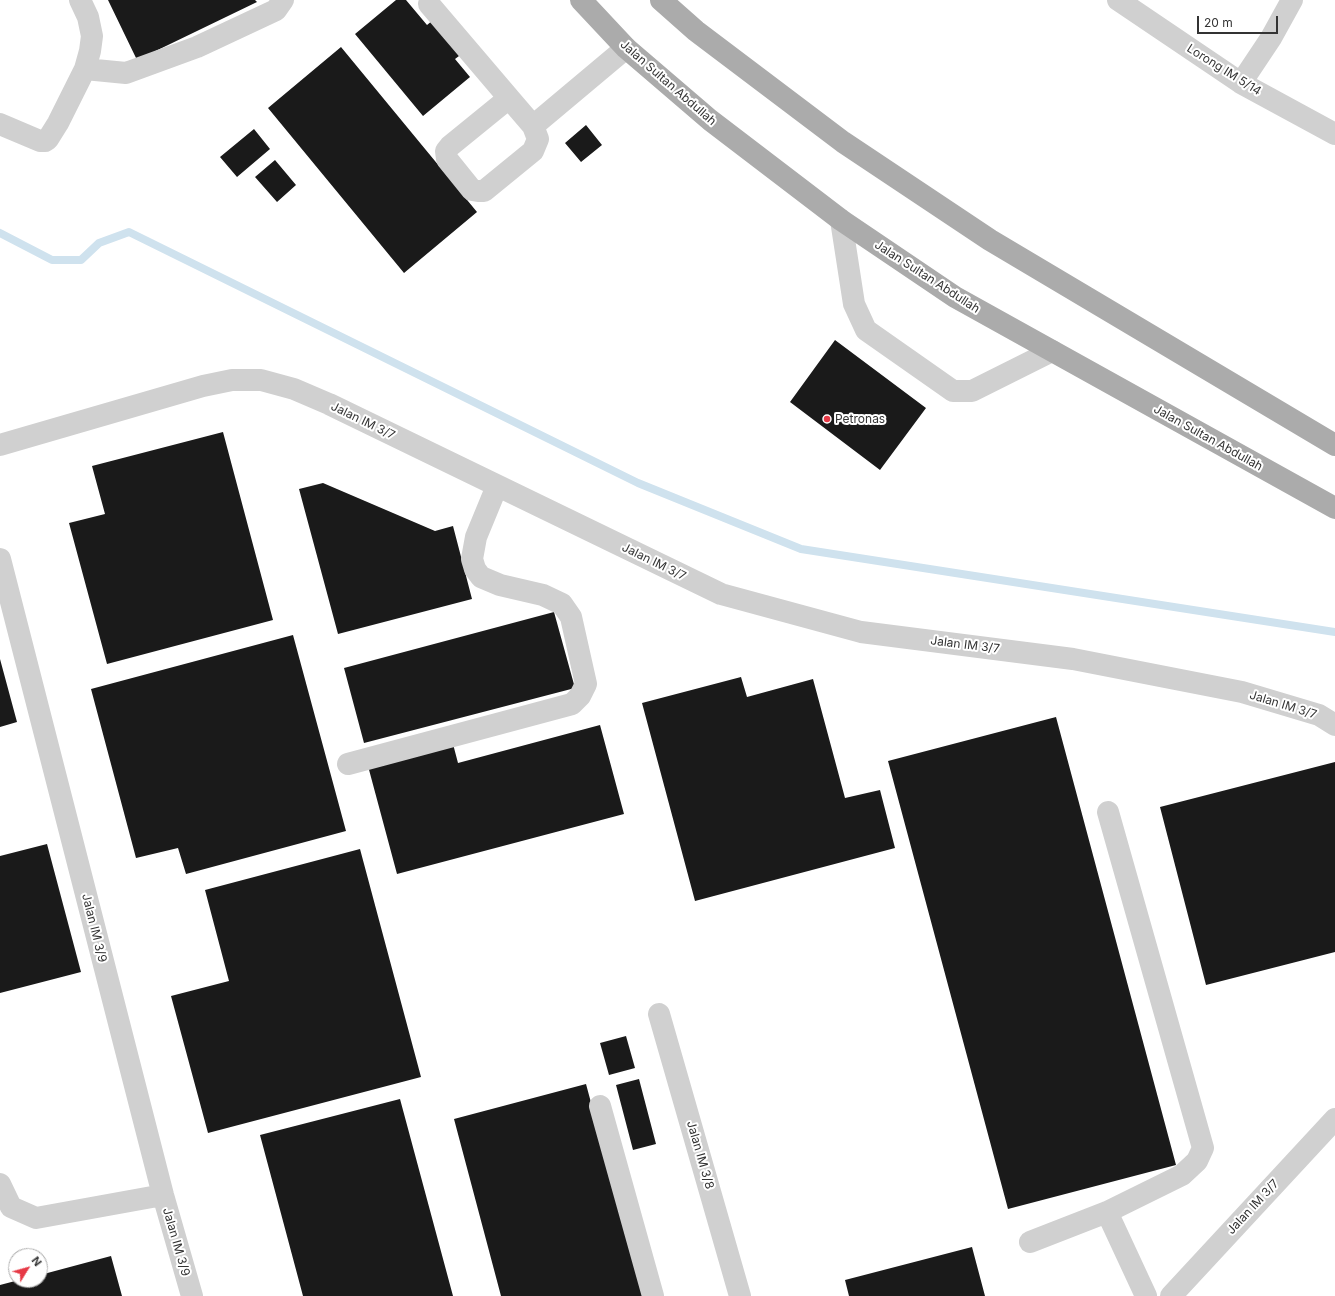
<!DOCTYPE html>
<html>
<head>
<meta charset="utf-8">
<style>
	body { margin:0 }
	#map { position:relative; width:1335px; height:1296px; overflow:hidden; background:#fff; font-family:Inter,sans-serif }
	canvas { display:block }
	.north { position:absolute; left:8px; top:1248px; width:40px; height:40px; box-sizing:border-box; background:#fff; border:1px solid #adadad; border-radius:50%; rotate:53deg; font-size:11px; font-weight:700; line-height:16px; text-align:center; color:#333 }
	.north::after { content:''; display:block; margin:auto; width:14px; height:18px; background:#e63946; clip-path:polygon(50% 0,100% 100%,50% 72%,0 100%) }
	.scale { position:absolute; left:1197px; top:16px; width:81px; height:18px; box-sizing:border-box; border:2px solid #333; border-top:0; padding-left:5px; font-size:12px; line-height:14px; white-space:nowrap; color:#333; -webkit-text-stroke:3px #fff; paint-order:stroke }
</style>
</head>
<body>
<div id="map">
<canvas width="1335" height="1296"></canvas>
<div class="north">N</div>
<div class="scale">20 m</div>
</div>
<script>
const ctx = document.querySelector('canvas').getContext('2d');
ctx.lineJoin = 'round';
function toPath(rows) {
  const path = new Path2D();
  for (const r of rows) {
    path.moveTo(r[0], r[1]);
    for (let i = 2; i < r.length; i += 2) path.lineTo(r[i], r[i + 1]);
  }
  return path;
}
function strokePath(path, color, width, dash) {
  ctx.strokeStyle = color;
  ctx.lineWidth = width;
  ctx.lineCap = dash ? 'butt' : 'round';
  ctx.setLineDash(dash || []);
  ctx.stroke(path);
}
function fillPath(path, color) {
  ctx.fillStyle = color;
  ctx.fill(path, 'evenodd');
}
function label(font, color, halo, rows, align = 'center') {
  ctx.font = font + ' Inter,sans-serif';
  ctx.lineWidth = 4;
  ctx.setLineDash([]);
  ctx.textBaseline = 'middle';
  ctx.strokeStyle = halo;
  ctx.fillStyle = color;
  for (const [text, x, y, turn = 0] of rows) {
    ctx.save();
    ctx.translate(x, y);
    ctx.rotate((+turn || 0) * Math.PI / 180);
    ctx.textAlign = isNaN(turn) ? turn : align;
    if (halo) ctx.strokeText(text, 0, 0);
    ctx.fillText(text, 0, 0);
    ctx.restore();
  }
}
const stream = toPath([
	[0,233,52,260,81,260,99,243,129,232,638,483,801,549,1335,632]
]);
const building = toPath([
	[108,0,255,0,257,2,137,60],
	[396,0,406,0,427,25,438,16,467,50,455,59,470,77,423,116,355,34],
	[341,47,477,212,404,273,268,108],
	[586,125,602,145,581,162,565,143],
	[254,129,270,149,237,177,220,157],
	[275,160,296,185,277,202,255,177],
	[835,340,926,408,880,470,790,402],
	[223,432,273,620,107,664,69,523,105,514,92,466],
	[323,483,435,531,453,526,472,599,338,634,299,489],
	[554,612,575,688,364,743,344,668],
	[293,635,346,831,186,874,178,848,136,858,91,689],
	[0,659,17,722,0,727],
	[741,677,747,697,813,679,845,798,880,790,895,848,695,901,642,703],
	[1056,717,1176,1165,1008,1209,888,761],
	[600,725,624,814,397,874,368,766,453,744,458,763],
	[1335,762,1335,952,1206,985,1160,807],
	[47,844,81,972,0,993,0,856],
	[360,849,421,1077,208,1133,171,996,229,981,205,890],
	[626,1036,635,1068,609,1075,600,1043],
	[639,1079,656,1144,633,1150,616,1085],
	[586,1084,643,1296,501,1296,454,1119],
	[400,1099,453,1296,303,1296,260,1135],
	[972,1247,985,1296,849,1296,845,1280],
	[111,1256,122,1296,0,1296,0,1285,19,1280,40,1280,40,1275]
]);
const minor = toPath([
	[1118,0,1241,83,1335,134],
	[429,4,509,98,450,146,446,151,447,159,472,190,478,191,484,191,533,151,538,139,533,126,626,48],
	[85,69,126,73,197,47,276,10,283,0],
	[1241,83,1271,38,1292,0],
	[509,98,533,126],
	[0,124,40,141,45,141,48,139,58,123,85,69,90,51,92,36,88,17,80,0],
	[841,220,854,304,866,330,953,391,972,391,1052,351],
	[0,445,203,386,232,380,261,380,294,389,329,404,721,594,861,632,1073,659,1242,692,1319,715,1335,725],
	[0,559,163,1195,192,1296],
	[348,764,572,704,580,696,586,684,571,617,562,604,543,595,500,585,481,577,475,569,472,559,476,537,497,486],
	[659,1014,740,1296],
	[600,1106,653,1296],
	[0,1184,11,1207,36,1218,163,1195],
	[1107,1212,1146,1296],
	[1030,1242,1107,1212,1182,1175,1197,1161,1203,1148,1108,812],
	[1171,1296,1335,1119]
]);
const major = toPath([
	[581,0,626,48,710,120,841,220,955,297,1335,508],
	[661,0,696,31,843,142,990,240,1335,445]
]);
const markers = [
	[827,419,4,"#e63946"]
];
const streetNames = [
	["Lorong IM 5/14",1224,70,32],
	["Jalan Sultan Abdullah",668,83,41],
	["Jalan Sultan Abdullah",927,277,33],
	["Jalan IM 3/7",363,421,26],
	["Jalan Sultan Abdullah",1208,438,29],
	["Jalan IM 3/7",654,562,26],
	["Jalan IM 3/7",965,645,7],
	["Jalan IM 3/7",1283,705,17],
	["Jalan IM 3/9",94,928,76],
	["Jalan IM 3/8",700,1155,74],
	["Jalan IM 3/7",1253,1207,-47],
	["Jalan IM 3/9",176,1242,74]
];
const poiNames = [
	["Petronas",835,419]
];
strokePath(stream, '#cfe2ee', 8);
fillPath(building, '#1a1a1a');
strokePath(minor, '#d0d0d0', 22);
strokePath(major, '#ababab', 22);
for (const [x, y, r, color] of markers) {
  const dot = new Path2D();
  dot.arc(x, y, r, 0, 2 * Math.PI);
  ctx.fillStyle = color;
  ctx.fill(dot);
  strokePath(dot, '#fff', 1.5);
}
label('12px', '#333', '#fff', streetNames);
label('12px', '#333', '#fff', poiNames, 'left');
</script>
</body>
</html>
